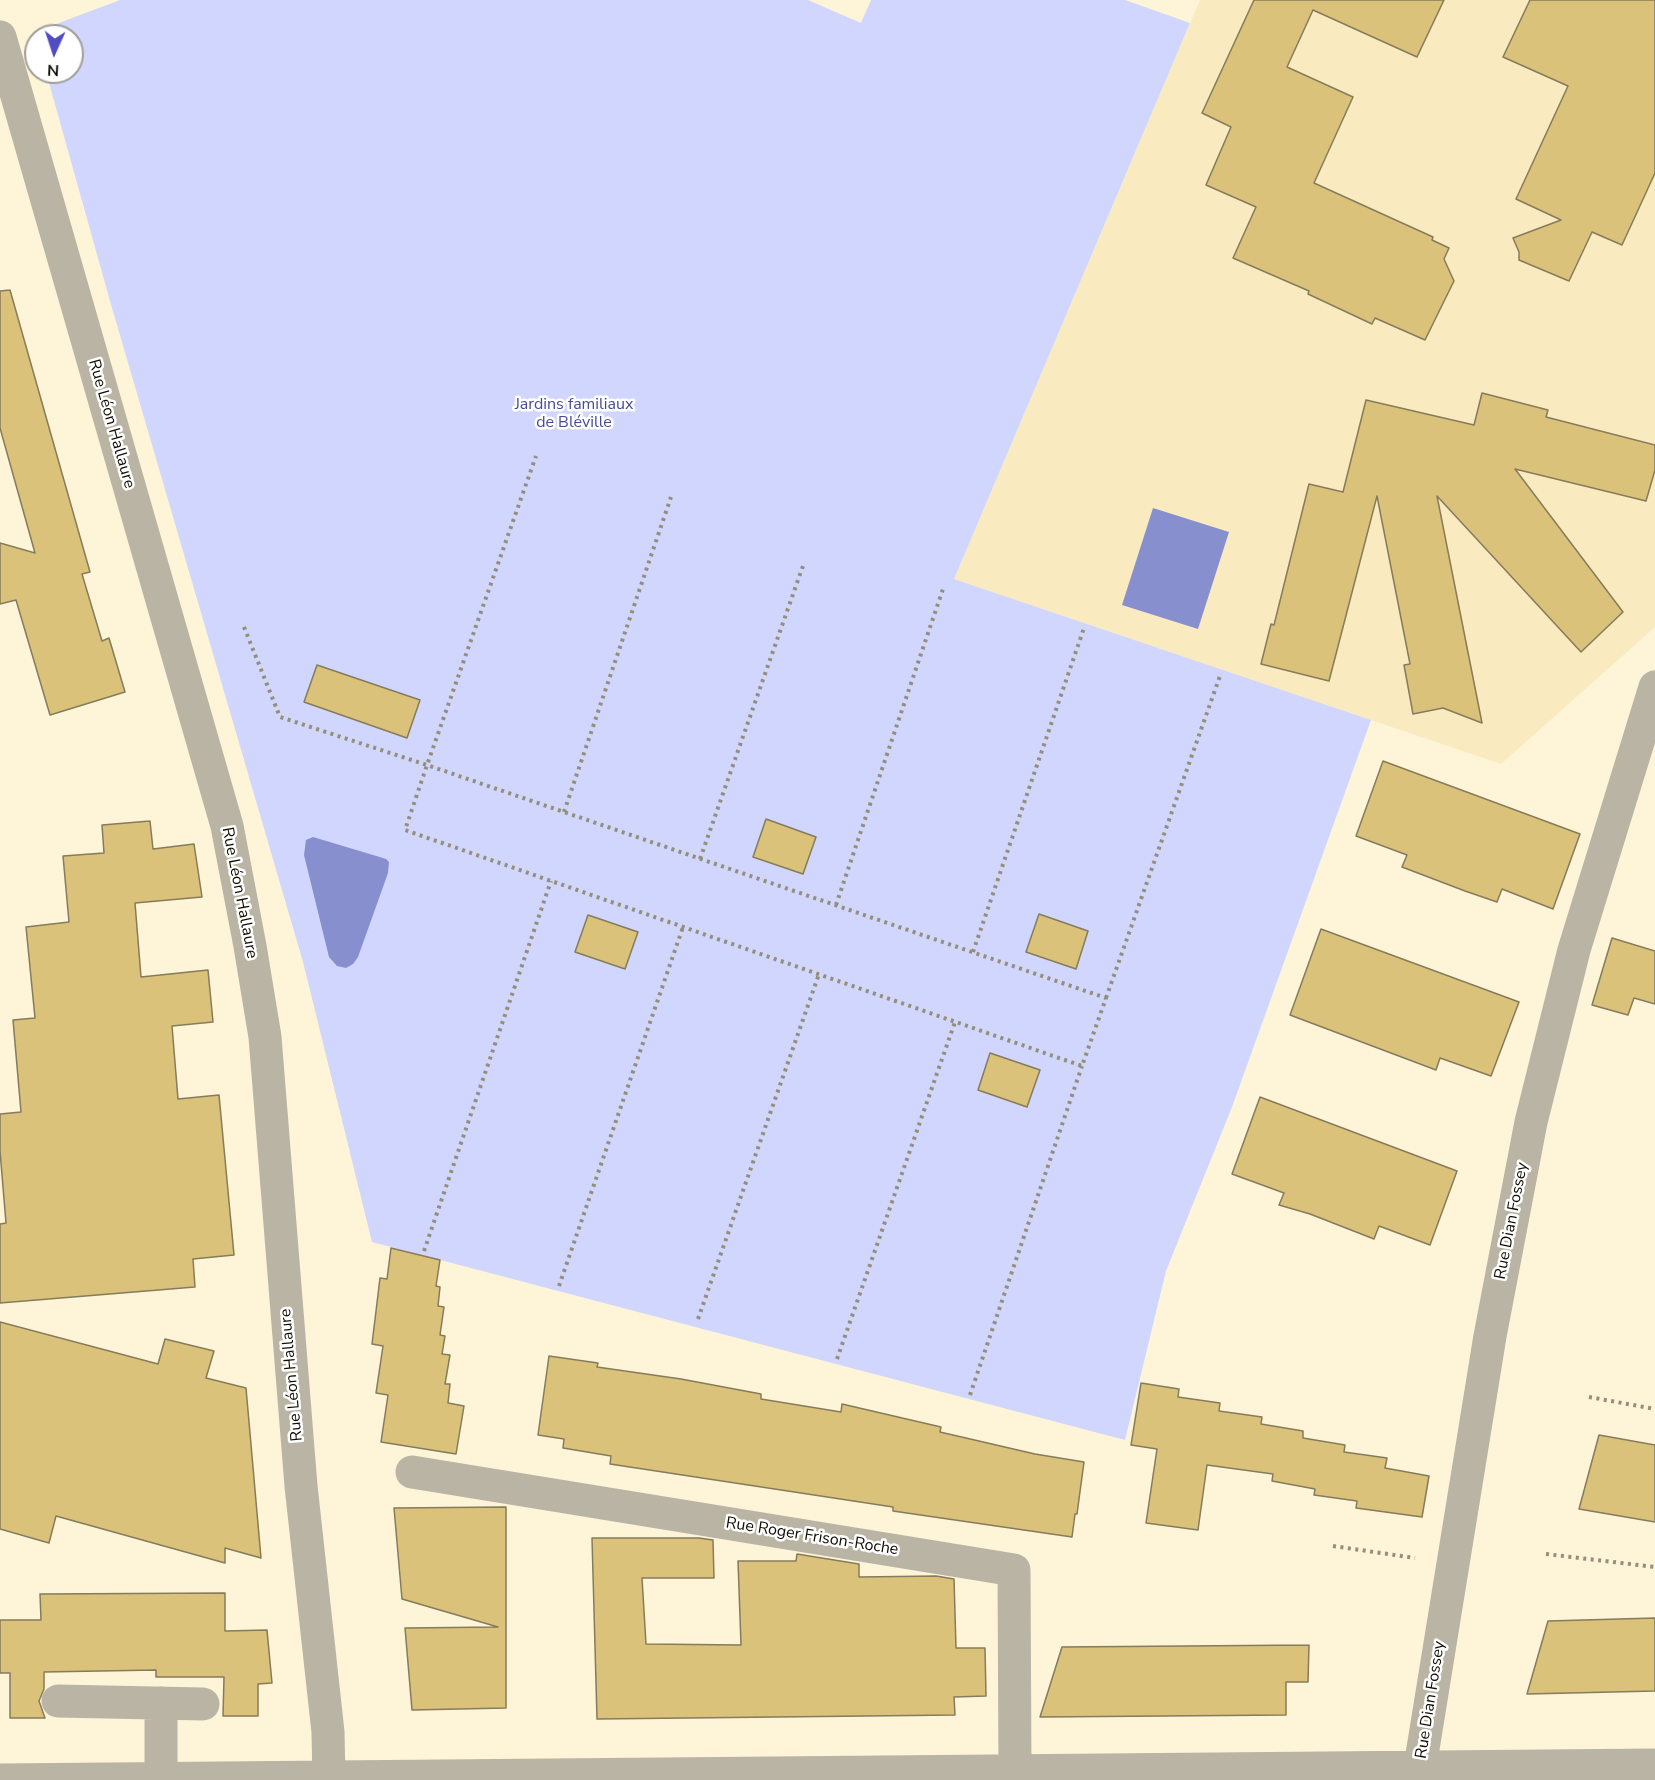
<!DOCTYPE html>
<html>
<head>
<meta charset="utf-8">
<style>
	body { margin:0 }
	#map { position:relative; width:1655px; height:1780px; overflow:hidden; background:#fef4d8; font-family:"Nunito Sans",sans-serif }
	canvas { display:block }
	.north { position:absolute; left:24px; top:24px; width:60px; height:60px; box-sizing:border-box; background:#fff; border:2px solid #9f9e9a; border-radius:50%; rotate:183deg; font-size:16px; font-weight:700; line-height:24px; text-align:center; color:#100c02 }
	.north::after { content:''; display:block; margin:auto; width:21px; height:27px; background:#504cc2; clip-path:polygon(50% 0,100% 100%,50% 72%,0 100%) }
</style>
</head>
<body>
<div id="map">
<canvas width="1655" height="1780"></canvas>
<div class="north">N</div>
</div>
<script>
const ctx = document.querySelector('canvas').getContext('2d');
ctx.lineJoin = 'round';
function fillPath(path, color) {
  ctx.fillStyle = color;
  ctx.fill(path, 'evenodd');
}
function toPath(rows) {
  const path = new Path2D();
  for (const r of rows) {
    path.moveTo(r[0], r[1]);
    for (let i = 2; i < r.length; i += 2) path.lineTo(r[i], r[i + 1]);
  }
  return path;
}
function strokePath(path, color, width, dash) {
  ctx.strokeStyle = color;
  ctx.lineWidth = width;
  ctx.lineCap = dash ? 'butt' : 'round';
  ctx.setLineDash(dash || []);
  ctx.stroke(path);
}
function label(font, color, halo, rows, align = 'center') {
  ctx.font = font + ' "Nunito Sans",sans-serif';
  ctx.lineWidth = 5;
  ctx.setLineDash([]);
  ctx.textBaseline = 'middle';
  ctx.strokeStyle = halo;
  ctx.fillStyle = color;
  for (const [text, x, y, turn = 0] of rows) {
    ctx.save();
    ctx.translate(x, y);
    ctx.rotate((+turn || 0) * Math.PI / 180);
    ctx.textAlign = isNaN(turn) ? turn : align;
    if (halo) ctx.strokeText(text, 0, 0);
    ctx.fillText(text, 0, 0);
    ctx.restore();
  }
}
const built = toPath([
	[1200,0,1655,0,1655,627,1501,764,954,579]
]);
const green = toPath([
	[120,0,808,0,861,23,871,0,1125,0,1190,23,954,579,1371,720,1232,1107,1166,1271,1125,1440,372,1242,303,962,110,301,46,72,72,72,72,36,36,36,35,32]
]);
const water = toPath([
	[1153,508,1229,532,1198,629,1122,605],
	[313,837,373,855,386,859,389,862,388,873,358,957,353,964,346,968,337,966,329,957,304,855,306,840]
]);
const building = toPath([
	[1254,0,1444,0,1417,57,1313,10,1287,67,1353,97,1314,183,1433,237,1432,240,1449,248,1444,259,1454,281,1425,340,1375,318,1372,324,1308,294,1309,291,1233,258,1256,207,1206,185,1231,127,1202,113,1254,0],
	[1530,0,1655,0,1655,173,1622,245,1592,232,1569,281,1519,260,1519,252,1513,238,1561,220,1516,199,1568,86,1503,57,1530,0],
	[10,290,90,572,82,574,102,641,109,638,125,692,50,715,16,600,0,604,0,543,35,553,0,428,0,291,10,290],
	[1482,393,1548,410,1546,417,1655,445,1655,470,1646,501,1515,469,1623,612,1581,652,1437,496,1482,723,1443,708,1413,714,1404,665,1410,664,1377,496,1329,681,1261,664,1271,624,1274,625,1309,484,1343,492,1366,400,1474,425,1482,393],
	[317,665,420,700,407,738,304,702,317,665],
	[1383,761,1580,834,1553,909,1502,889,1497,902,1465,891,1402,867,1407,855,1356,836,1383,761],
	[766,819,816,837,803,874,753,857,766,819],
	[150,821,153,849,194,844,202,897,135,903,141,977,208,970,213,1022,172,1026,178,1099,219,1095,234,1255,193,1259,195,1287,0,1303,0,1224,6,1223,0,1151,0,1114,21,1112,13,1020,35,1018,26,927,69,922,63,856,104,853,102,825,150,821],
	[1039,914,1088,931,1076,969,1026,952,1039,914],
	[588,915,638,932,625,969,575,952,588,915],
	[1321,929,1519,1002,1491,1076,1440,1058,1436,1070,1290,1015,1321,929],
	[1612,938,1655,951,1655,1004,1634,998,1628,1015,1592,1005,1612,938],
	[990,1053,1040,1070,1027,1107,978,1090,990,1053],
	[1260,1097,1457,1171,1430,1245,1379,1226,1374,1239,1310,1214,1279,1205,1284,1193,1232,1174,1260,1097],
	[391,1248,440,1260,436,1286,440,1287,438,1306,444,1307,440,1335,445,1336,442,1354,450,1355,445,1384,450,1384,448,1403,464,1406,456,1454,381,1442,388,1395,376,1393,383,1346,372,1344,380,1278,387,1279,391,1248],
	[0,1322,158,1364,165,1339,214,1351,206,1378,246,1388,261,1558,225,1548,225,1563,56,1516,49,1543,0,1529,0,1322],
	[549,1356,598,1363,597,1367,681,1379,761,1394,761,1399,841,1412,842,1404,941,1427,940,1432,1035,1454,1084,1462,1077,1514,1075,1514,1072,1537,893,1511,893,1507,610,1464,611,1456,563,1448,564,1439,538,1435,549,1356],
	[1141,1383,1179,1389,1178,1397,1220,1403,1219,1411,1262,1417,1261,1424,1303,1431,1303,1438,1345,1445,1344,1452,1387,1458,1385,1468,1429,1476,1422,1517,1356,1508,1357,1501,1314,1495,1315,1489,1272,1481,1273,1474,1207,1465,1198,1530,1146,1523,1157,1449,1131,1445,1141,1383],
	[1599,1435,1655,1445,1655,1522,1579,1509,1599,1435],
	[506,1507,506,1708,412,1710,405,1628,498,1627,402,1599,394,1508,506,1507],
	[592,1538,699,1538,713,1540,714,1578,642,1578,646,1644,741,1645,738,1561,796,1561,797,1554,859,1564,859,1577,936,1576,954,1579,956,1648,985,1648,986,1696,954,1697,955,1715,597,1719,592,1538],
	[225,1593,225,1631,267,1630,272,1683,258,1684,258,1716,223,1716,224,1677,156,1677,156,1670,44,1672,44,1689,39,1701,45,1718,10,1718,10,1673,0,1673,0,1620,41,1620,40,1594,225,1593],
	[1655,1618,1655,1691,1527,1694,1548,1621,1655,1618],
	[1309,1645,1308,1682,1286,1682,1286,1715,1040,1717,1062,1647,1309,1645]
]);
const path = toPath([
	[244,627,280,717,427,765,1106,998,1082,1066,405,830,427,765,536,456],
	[564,812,671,497],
	[700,859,804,563],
	[836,905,944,586],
	[973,952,1084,628],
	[1106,998,1220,676],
	[424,1251,551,881],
	[559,1286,683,927],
	[698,1319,819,974],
	[837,1359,955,1022],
	[970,1395,1082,1066],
	[1589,1397,1655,1409],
	[1333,1546,1415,1558],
	[1546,1554,1655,1567]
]);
const minor = toPath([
	[0,37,227,826,250,946,265,1037,301,1486,328,1732,329,1780],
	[412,1472,1014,1570,1015,1771],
	[58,1701,203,1704],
	[1420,1767,1490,1336,1531,1122,1574,950,1655,687],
	[161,1778,161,1703],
	[0,1780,1655,1765]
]);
const parkNames = [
	["Jardins familiaux",574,405],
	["de Bléville",574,423]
];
const streetNames = [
	["Rue Léon Hallaure",111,424,74],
	["Rue Léon Hallaure",239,893,79],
	["Rue Dian Fossey",1512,1221,-79],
	["Rue Léon Hallaure",292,1375,-95],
	["Rue Roger Frison-Roche",812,1537,9],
	["Rue Dian Fossey",1431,1700,-81]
];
fillPath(built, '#f9eabf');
fillPath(green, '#d0d6fe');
fillPath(water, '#888fce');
fillPath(building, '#dac27b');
strokePath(building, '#867b5b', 1.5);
strokePath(path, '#958e7a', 4, [3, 4.5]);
strokePath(minor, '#b9b4a4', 33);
label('16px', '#484a97', '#fff', parkNames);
label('16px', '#100c02', '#fff', streetNames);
</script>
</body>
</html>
